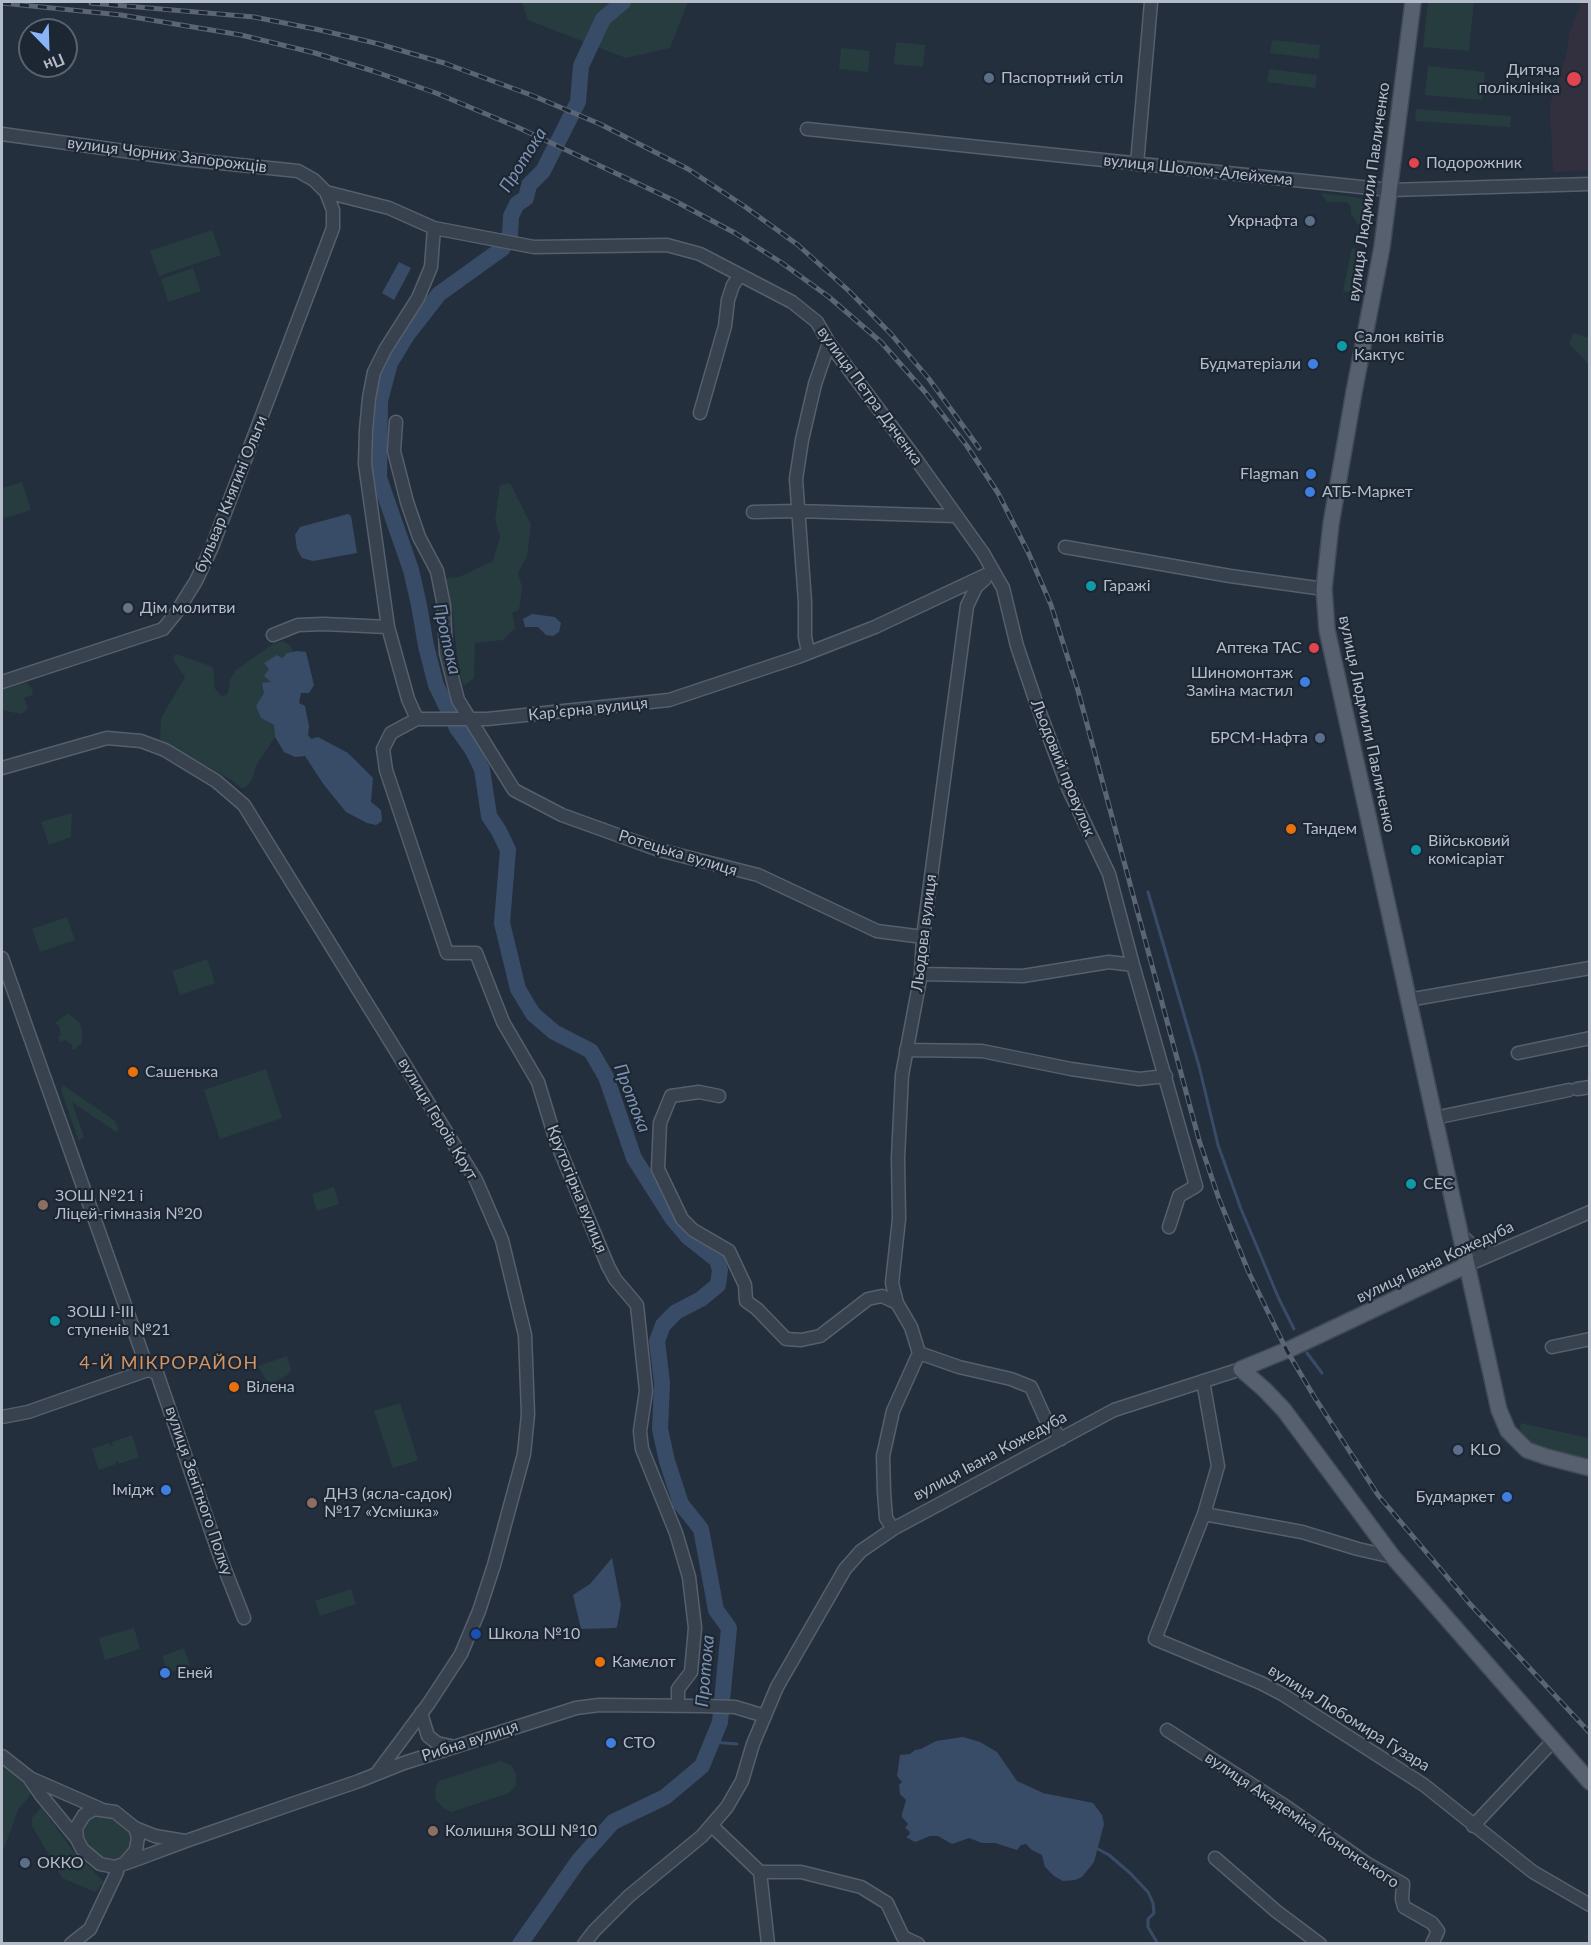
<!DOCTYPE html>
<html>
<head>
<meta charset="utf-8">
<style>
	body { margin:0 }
	#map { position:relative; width:1591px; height:1945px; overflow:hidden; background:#242f3e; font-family:Lato,sans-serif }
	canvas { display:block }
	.frame { position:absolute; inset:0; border:3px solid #b4bcc9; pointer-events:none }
	.north { position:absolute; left:18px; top:18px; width:60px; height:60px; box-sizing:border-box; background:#1d2633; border:2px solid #59626f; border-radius:50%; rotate:157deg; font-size:16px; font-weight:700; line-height:24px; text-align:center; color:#b4bcc9 }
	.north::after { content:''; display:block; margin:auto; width:21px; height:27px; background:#8ab4f8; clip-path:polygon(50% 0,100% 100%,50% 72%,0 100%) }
</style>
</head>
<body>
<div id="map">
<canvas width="1591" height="1945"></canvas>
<div class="frame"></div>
<div class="north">Пн</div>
</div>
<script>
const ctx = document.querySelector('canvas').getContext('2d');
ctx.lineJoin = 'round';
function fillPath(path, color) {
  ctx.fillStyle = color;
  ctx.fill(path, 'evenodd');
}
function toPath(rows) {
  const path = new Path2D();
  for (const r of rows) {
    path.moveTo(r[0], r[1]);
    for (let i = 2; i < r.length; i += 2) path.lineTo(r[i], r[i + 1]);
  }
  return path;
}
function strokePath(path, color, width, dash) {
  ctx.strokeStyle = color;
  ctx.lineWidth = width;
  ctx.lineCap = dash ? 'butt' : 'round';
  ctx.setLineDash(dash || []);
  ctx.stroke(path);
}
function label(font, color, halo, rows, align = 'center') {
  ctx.font = font + ' Lato,sans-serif';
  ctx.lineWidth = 4.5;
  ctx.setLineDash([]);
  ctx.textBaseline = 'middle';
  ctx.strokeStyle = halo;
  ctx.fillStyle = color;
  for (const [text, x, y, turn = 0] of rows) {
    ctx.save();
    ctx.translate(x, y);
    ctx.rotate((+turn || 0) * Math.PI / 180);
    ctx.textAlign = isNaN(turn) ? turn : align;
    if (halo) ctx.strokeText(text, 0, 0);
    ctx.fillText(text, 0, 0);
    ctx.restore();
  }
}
const medical = toPath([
	[1582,2,1590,2,1589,170,1553,172,1550,105,1567,52,1569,34]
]);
const green = toPath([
	[522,2,688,2,670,48,626,58,528,20],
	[1428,2,1474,2,1469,51,1423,47],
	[1272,40,1320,45,1319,59,1270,53],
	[896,42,925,45,923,67,894,64],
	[841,48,870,51,868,72,839,69],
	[1428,66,1485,72,1482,100,1425,95],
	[1269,69,1317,75,1315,88,1267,82],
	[1416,109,1511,116,1510,127,1415,121],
	[1321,193,1361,198,1365,201,1370,208,1372,216,1369,235,1365,234,1351,214,1351,207,1347,202,1327,202],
	[212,230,221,255,159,276,150,251],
	[1352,248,1368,251,1360,294,1343,291],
	[193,268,201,291,168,302,161,279],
	[1573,333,1589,338,1589,364,1569,344],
	[22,482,31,510,2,519,2,488],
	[510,483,531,525,527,556,518,573,522,587,519,610,512,613,515,628,503,640,475,643,474,678,464,686,459,672,452,609,445,578,459,577,493,561,500,537,495,520,500,485],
	[283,641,290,645,293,652,287,653,270,669,272,683,264,693,261,718,274,725,275,737,257,764,252,780,246,787,241,788,233,781,160,740,161,718,185,677,174,661,173,657,176,654,213,667,215,689,223,697,228,693,230,679,236,670,273,644],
	[27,683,33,690,32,695,24,698,28,709,21,714,2,710,2,688,14,684],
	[72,813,71,837,49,845,41,822],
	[67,917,75,940,40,952,32,929],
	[207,959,215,983,180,995,172,971],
	[68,1013,79,1022,82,1030,82,1043,74,1050,72,1049,72,1045,65,1040,60,1042,58,1037,61,1035,59,1026,55,1023],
	[266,1069,282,1118,220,1139,204,1090],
	[63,1085,115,1121,119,1130,116,1132,72,1102,84,1137,79,1141,61,1090],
	[334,1187,339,1204,317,1211,312,1194],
	[287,1356,291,1369,289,1374,273,1383,266,1380,258,1366],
	[400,1403,418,1460,393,1468,374,1411],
	[1521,1423,1589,1438,1589,1460,1534,1444,1521,1431,1520,1425],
	[132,1435,139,1457,119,1464,118,1461,115,1461,116,1464,99,1470,92,1449,109,1443,111,1446,113,1445,112,1442],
	[351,1589,356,1604,320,1616,315,1601],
	[134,1628,140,1649,105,1660,99,1638],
	[184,1648,190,1665,168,1673,162,1656],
	[500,1761,511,1765,516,1774,516,1785,509,1793,452,1812,442,1807,436,1800,435,1789,439,1781],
	[2,1766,23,1781,32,1793,18,1810,2,1854],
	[41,1807,74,1852,104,1882,95,1892,62,1878,32,1826,32,1818],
	[96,1815,104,1815,118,1821,128,1830,132,1844,126,1855,118,1860,107,1860,89,1847,84,1840,84,1827,88,1820]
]);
const water = toPath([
	[399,262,411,268,394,300,382,293],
	[348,514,351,516,357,553,313,561,302,558,297,549,295,535,300,527],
	[532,614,555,617,561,623,559,632,553,636,546,635,538,627,525,627,523,619],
	[297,651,306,652,314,685,309,693,301,693,299,703,305,706,309,726,308,735,311,739,318,737,348,753,373,778,371,802,381,810,382,821,376,825,367,823,346,812,324,785,305,756,295,757,284,752,275,737,274,725,261,718,256,706,264,693,262,683,271,682,264,676,269,669,264,663,277,655,282,658,287,653],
	[612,1558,621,1605,617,1627,614,1628,581,1629,573,1595,590,1584],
	[963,1737,980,1742,997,1752,1017,1781,1043,1793,1093,1803,1102,1815,1104,1824,1094,1862,1082,1877,1075,1880,1063,1881,1054,1876,1045,1867,1042,1855,1032,1850,1026,1844,1021,1845,1017,1850,995,1843,982,1843,969,1838,952,1844,938,1836,930,1836,915,1842,906,1837,909,1835,910,1832,905,1828,908,1824,902,1817,902,1814,906,1800,900,1794,899,1785,902,1782,897,1776,900,1755,910,1754,915,1750,921,1749,936,1741]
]);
const stream = toPath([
	[1148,892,1199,1066,1218,1145,1241,1209,1279,1299,1294,1329],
	[1307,1353,1322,1373],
	[712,1742,737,1744],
	[1096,1848,1109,1855,1130,1873,1148,1892,1153,1903,1154,1913,1148,1919,1148,1927,1158,1944]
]);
const river = toPath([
	[520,1944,579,1860,613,1822,665,1797,702,1766,720,1722,729,1628,716,1610,701,1529,681,1504,667,1461,660,1429,662,1383,657,1341,663,1325,676,1312,701,1299,718,1285,720,1270,717,1260,688,1237,672,1218,634,1158,606,1077,591,1051,554,1032,533,1014,518,989,502,923,508,850,499,831,489,816,482,769,472,749,457,728,436,685,426,646,419,605,411,570,379,478,380,401,390,363,407,335,439,294,503,248,510,234,511,216,517,204,526,198,529,185,543,171,578,102,581,66,603,19,623,2]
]);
const minor = toPath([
	[807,129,1390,190,1590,184],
	[2,134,182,159,298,171,314,180,326,192,333,210,333,228,212,547,196,581,176,613,163,629,2,682],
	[1137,164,1151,2],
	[326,192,389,208,434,228,534,247,667,245,700,254,792,302,817,322,829,343,913,455,983,553,1003,588,1017,646,1036,702,1068,788,1109,874,1133,965,1196,1186,1179,1196,1169,1227],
	[700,413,725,326,728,300,733,285,740,275],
	[396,422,394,451,407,502,419,537,437,571,444,606,446,653,458,700,514,790,562,815,659,850,758,875,877,931,923,937],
	[753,512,797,511,955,516],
	[1065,547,1230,576,1324,589],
	[985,579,976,587,967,606,923,937,921,974,902,1075,898,1158,899,1219,892,1283,897,1303,911,1327,919,1353,959,1367,1011,1379,1031,1387,1045,1418,1061,1439],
	[273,635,298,625,324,624,388,627],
	[808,652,805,637,805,602,796,479,802,440,815,384,829,343],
	[417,719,408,699,388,627,365,464,366,430,369,398,374,372,385,350,418,298,431,267,434,228],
	[2,768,107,738,141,741,165,750,216,781,244,805,476,1180,502,1240,525,1335,528,1414,524,1454,494,1565,479,1611,461,1654,429,1703,377,1773],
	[2,958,148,1370],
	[921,974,1023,976,1109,962,1133,965],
	[1408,1000,1590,968],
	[906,1050,982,1051,1071,1069,1139,1079,1166,1076],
	[1518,1053,1590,1038],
	[1577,1089,1590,1087],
	[719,1096,699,1092,671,1096,660,1123,658,1169,682,1219,693,1230,729,1251,745,1285,746,1301,757,1309,786,1339,801,1340,820,1336,868,1299,882,1296,897,1303],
	[1434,1118,1569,1090],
	[1462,1236,1476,1249,1494,1253],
	[1467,1265,1590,1212],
	[1552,1347,1590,1339],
	[1203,1381,1218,1466,1204,1514,1155,1639,1261,1683,1282,1694,1424,1785,1533,1872,1590,1905],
	[2,1417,28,1412,148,1370,157,1373,220,1557,244,1618],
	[1204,1514,1302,1532,1358,1549,1393,1557],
	[893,1529,886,1518,884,1492,883,1456,893,1411,919,1353],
	[678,1705,678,1689,691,1672,695,1628,689,1577,676,1533,642,1449,640,1431,646,1391,637,1305,615,1279,608,1266,556,1141,538,1082,503,1022,476,953,447,953,386,770,383,749,391,733,417,719,487,719,669,700,798,657,875,627,992,572],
	[421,1713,428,1736,437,1743,451,1746],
	[1167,1730,1282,1804,1366,1863,1403,1884,1402,1899,1404,1907,1432,1923,1438,1931,1432,1944],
	[2,1756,30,1778,103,1810],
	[30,1779,41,1795,77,1839],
	[712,1826,760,1872,801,1872,861,1887,887,1903,903,1937,918,1944],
	[1473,1826,1553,1741],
	[135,1828,155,1836,185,1841],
	[1215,1858,1276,1911,1320,1944],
	[125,1863,136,1850,138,1837,135,1828,115,1812,94,1809,84,1815,76,1828,77,1839,82,1849,100,1864,115,1867,135,1860,186,1841,295,1803,359,1781,404,1763,576,1708,599,1705,704,1706,735,1707,765,1716],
	[760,1872,768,1944],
	[71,1944,90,1929,117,1872,115,1867],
	[584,1944,594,1931,629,1896,702,1836,727,1807,742,1781,753,1744,777,1687,845,1569,861,1551,893,1529,1114,1410,1241,1369]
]);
const major = toPath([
	[1413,2,1382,247,1354,392,1331,524,1324,589,1327,630,1499,1410,1508,1431,1527,1450,1547,1457,1590,1468],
	[1467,1265,1292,1348,1241,1369,1265,1390,1284,1410,1393,1557,1590,1782]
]);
const rail = toPath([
	[2,3,121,15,241,35,315,53,373,71,436,93,517,127,673,200,735,233,782,263,829,297,881,342,925,392,967,446,998,493,1029,554,1051,605,1077,687,1199,1140,1219,1199,1249,1273,1287,1351,1315,1398,1378,1495,1470,1604,1590,1733],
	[91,3,254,17,320,30,379,44,444,63,531,95,600,124,688,169,744,206,798,245,849,291,891,334,929,379,979,448]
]);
const markers = [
	[989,78,6,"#5c6f8a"],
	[1574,79,8,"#e0444e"],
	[1414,163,6,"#e0444e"],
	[1310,221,6,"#5c6f8a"],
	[1342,346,6,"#0f9aa8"],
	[1313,364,6,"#3f7fe0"],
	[1311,474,6,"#3f7fe0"],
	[1310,492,6,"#3f7fe0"],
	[1091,586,6,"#0f9aa8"],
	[128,608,6,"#6b7280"],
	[1314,648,6,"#e0444e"],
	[1305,682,6,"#3f7fe0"],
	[1320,738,6,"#5c6f8a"],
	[1291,829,6,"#e8710a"],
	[1416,850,6,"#0f9aa8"],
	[133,1072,6,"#e8710a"],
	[1411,1184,6,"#0f9aa8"],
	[43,1205,6,"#8d6e63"],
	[55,1321,6,"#0f9aa8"],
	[234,1387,6,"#e8710a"],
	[1458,1450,6,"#5c6f8a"],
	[166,1490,6,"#3f7fe0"],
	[1507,1497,6,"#3f7fe0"],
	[312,1503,6,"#8d6e63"],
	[476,1634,6,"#1a4fb4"],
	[600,1662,6,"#e8710a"],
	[165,1673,6,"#3f7fe0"],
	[611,1743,6,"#3f7fe0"],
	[433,1831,6,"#8d6e63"],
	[25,1863,6,"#5c6f8a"]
];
const poiNames = [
	["Дитяча",1560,70,"right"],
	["поліклініка",1560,88,"right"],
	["Паспортний стіл",1001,78],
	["Подорожник",1426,163],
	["Укрнафта",1298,221,"right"],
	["Салон квітів",1354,337],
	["Кактус",1354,355],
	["Будматеріали",1301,364,"right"],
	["Flagman",1299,474,"right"],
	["АТБ-Маркет",1322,492],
	["Гаражі",1103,586],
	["Дім молитви",140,608],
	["Аптека ТАС",1302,648,"right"],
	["Шиномонтаж",1293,673,"right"],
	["Заміна мастил",1293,691,"right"],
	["БРСМ-Нафта",1308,738,"right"],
	["Тандем",1303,829],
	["Військовий",1428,841],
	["комісаріат",1428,859],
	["Сашенька",145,1072],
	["СЕС",1423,1184],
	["ЗОШ №21 і",55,1196],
	["Ліцей-гімназія №20",55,1214],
	["ЗОШ І-ІІІ",67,1312],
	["ступенів №21",67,1330],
	["Вілена",246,1387],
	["KLO",1470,1450],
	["Імідж",154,1490,"right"],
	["ДНЗ (ясла-садок)",324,1494],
	["№17 «Усмішка»",324,1512],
	["Будмаркет",1495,1497,"right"],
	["Школа №10",488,1634],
	["Камєлот",612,1662],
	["Еней",177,1673],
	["СТО",623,1743],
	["Колишня ЗОШ №10",445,1831],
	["ОККО",37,1863]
];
const streetNames = [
	["вулиця Чорних Запорожців",167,155,7],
	["вулиця Шолом-Алейхема",1198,170,6],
	["вулиця Людмили Павличенко",1369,192,-82],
	["вулиця Петра Дяченка",870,396,54],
	["бульвар Княгині Ольги",231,494,-68],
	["Карʼєрна вулиця",588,709,-6],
	["вулиця Людмили Павличенко",1367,724,78],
	["Льодовий провулок",1063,768,68],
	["Ротецька вулиця",678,853,17],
	["Льодова вулиця",924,933,-83],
	["вулиця Героїв Крут",438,1119,59],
	["Крутогірна вулиця",577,1189,68],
	["вулиця Івана Кожедуба",1435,1262,-25],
	["вулиця Івана Кожедуба",990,1456,-28],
	["вулиця Зенітного Полку",199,1491,71],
	["вулиця Любомира Гузара",1349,1718,32],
	["Рибна вулиця",470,1741,-18],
	["вулиця Академіка Кононського",1302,1820,34]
];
const waterNames = [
	["Протока",523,160,-58],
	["Протока",447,639,77],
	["Протока",632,1098,69],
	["Протока",705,1671,-85]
];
const neighbourhoodNames = [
	["4-Й МІКРОРАЙОН",169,1363]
];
fillPath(medical, '#32303f');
fillPath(green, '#263c3f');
fillPath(water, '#394c67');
strokePath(stream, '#394c67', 3);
strokePath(river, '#394c67', 16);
strokePath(minor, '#565f6c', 15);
strokePath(major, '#414a57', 18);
strokePath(minor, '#38414e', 12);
strokePath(major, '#56606e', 15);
strokePath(rail, '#5a6575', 5);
strokePath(rail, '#1d2633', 3, [9]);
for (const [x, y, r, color] of markers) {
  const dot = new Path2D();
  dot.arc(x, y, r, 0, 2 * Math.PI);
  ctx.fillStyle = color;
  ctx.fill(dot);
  strokePath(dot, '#1d2633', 2);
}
label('16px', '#b4bcc9', '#1d2633', poiNames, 'left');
label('16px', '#b4bcc9', '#1d2633', streetNames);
label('italic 18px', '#7c92b1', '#1d2633', waterNames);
ctx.letterSpacing = '1.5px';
label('18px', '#d59563', '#1d2633', neighbourhoodNames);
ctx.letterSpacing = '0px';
</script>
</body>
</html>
